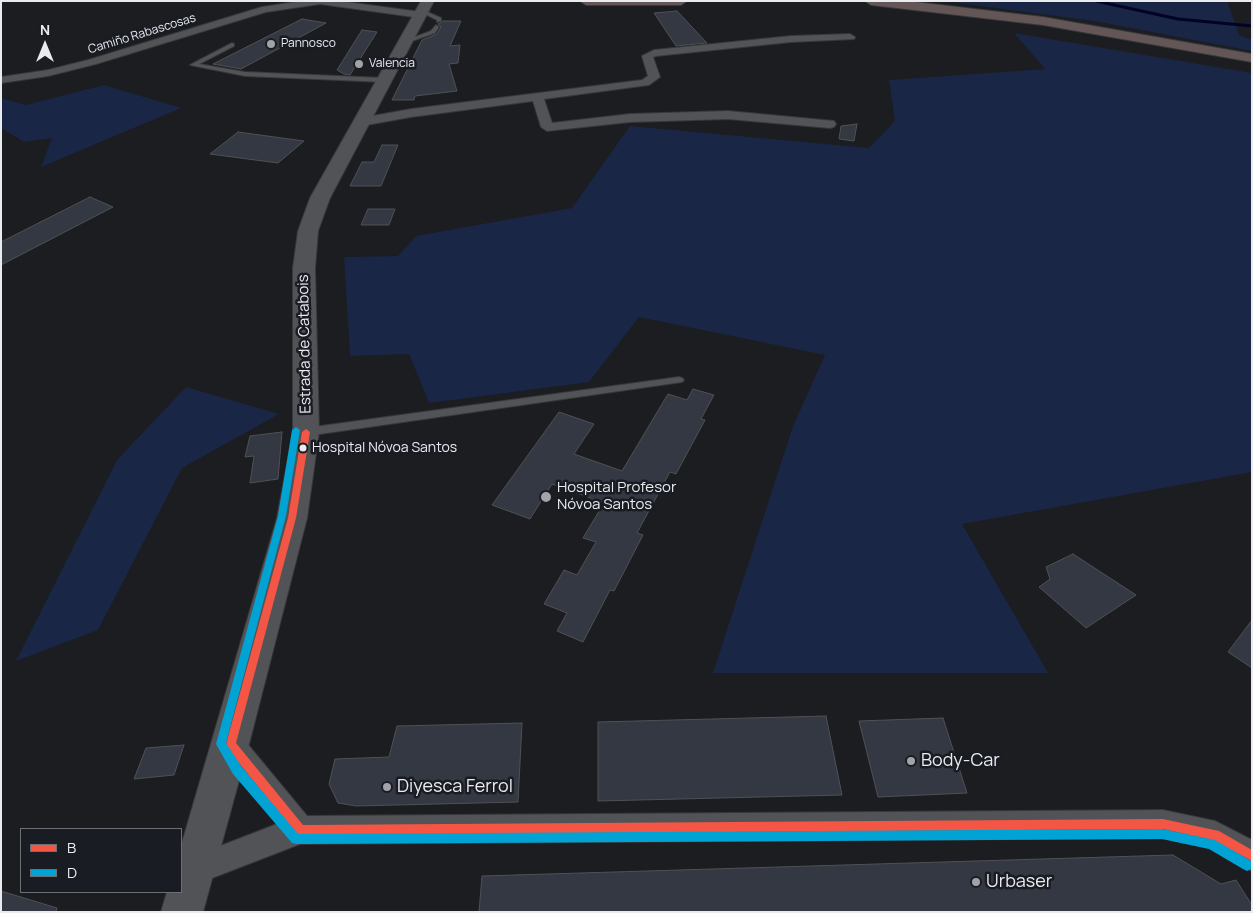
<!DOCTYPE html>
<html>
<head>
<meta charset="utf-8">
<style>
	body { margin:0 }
	#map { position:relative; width:1253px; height:913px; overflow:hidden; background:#1b1d20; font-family:Manrope,sans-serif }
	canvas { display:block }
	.frame { position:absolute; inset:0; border:2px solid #e9ebef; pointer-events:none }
	.legend { position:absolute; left:20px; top:828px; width:162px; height:65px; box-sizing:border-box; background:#191c22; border:1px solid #6c6f74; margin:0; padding:6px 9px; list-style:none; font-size:15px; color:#e9ebef }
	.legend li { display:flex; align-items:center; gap:10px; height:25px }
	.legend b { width:25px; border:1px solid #6c6f74 }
	.north { position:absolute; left:20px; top:20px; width:50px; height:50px; -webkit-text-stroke:4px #191c22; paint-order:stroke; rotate:0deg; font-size:14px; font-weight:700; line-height:20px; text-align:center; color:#e9ebef }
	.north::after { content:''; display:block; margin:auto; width:18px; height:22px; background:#e9ebef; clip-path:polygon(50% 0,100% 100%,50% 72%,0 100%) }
</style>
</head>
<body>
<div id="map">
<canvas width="1253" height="913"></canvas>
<div class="frame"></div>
<ul class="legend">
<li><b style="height:6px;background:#f35644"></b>B</li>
<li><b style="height:6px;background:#00a3d4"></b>D</li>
</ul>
<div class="north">N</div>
</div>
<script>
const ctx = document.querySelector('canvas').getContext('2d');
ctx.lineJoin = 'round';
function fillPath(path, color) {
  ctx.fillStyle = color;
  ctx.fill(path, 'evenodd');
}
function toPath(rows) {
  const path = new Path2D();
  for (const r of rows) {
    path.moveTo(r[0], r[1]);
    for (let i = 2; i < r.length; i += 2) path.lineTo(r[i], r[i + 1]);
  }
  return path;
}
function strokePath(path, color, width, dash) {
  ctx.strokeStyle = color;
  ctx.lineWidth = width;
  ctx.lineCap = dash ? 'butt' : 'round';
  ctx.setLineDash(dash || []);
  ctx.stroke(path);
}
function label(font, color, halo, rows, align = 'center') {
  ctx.font = font + ' Manrope,sans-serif';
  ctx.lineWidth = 5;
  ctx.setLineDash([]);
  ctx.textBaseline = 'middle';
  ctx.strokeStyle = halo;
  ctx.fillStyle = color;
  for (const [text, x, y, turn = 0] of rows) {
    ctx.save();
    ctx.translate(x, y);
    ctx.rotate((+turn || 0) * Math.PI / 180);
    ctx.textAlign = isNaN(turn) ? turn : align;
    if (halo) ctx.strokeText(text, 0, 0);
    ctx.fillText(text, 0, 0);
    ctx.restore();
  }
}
const green = toPath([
	[956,1,1227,1,1239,35,1252,40,1252,51,1094,21,959,3],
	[1014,33,1252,73,1252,472,962,524,1048,673,713,673,793,426,825,355,639,317,589,382,429,403,409,354,350,356,344,257,398,256,416,236,572,208,630,126,869,148,895,121,889,80,1045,69],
	[104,85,181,108,41,167,52,138,24,142,1,128,1,98,26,105],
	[186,387,279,414,182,468,98,630,16,661,117,460]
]);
const stream = toPath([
	[1096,1,1178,19,1252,26]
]);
const building = toPath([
	[677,11,707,43,676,46,654,13,677,11],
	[302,19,326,23,241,69,213,64,302,19],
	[443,21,461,21,450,46,460,45,458,63,449,64,457,91,415,96,414,100,392,100,422,40,437,34,441,27,438,24,443,21],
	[362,30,377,32,350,75,344,74,337,70,362,30],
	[857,124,854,141,839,139,841,126,857,124],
	[238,132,304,141,278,163,210,154,238,132],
	[382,145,398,145,381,186,350,186,362,162,374,162,382,145],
	[90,197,113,207,1,265,1,242,90,197],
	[368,209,395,209,389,225,361,225,368,209],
	[693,389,714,395,701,419,705,420,676,474,670,472,637,533,643,535,614,591,610,590,583,642,557,631,567,613,544,604,564,570,577,575,596,542,583,538,604,503,552,484,530,519,492,505,559,412,594,424,574,454,622,471,668,394,687,400,693,389],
	[282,432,278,479,250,483,254,456,245,457,250,436,282,432],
	[1073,554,1136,595,1086,628,1039,587,1050,579,1046,567,1073,554],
	[1252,620,1252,668,1228,652,1252,620],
	[826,716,842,795,598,801,598,722,826,716],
	[943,718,967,793,878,797,859,721,943,718],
	[522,723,518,802,356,806,338,803,329,784,335,759,389,757,397,726,522,723],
	[184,745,174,775,134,779,146,748,184,745],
	[1173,855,1221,884,1236,880,1252,905,1252,912,479,912,482,876,1173,855],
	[1,891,57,908,56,912,1,912,1,891]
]);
const lane = toPath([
	[423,10,441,18,441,21,437,22,437,20,421,12,423,10],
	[436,25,439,27,435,33,409,42,404,41,431,31,436,25],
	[232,43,234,44,234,46,199,64,245,72,384,78,387,80,384,82,245,76,190,65,232,43],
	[679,377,682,378,684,380,682,382,306,436,301,432,306,428,679,377]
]);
const street = toPath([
	[302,1,339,1,421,12,426,15,421,18,320,4,266,12,96,64,48,76,1,83,1,77,48,70,88,60,262,7,302,1],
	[850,34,855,37,854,39,791,42,656,56,653,57,660,77,649,85,544,99,552,123,630,114,728,111,834,121,836,124,834,127,830,128,728,119,630,122,547,131,541,127,533,101,411,117,361,126,355,122,361,118,411,109,642,80,648,76,642,56,654,50,791,36,850,34],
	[231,731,240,735,307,816,1163,810,1215,821,1252,840,1252,871,1210,848,1163,838,300,844,194,885,184,880,181,875,184,860,277,824,222,753,218,744,222,735,231,731]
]);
const secondary = toPath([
	[421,1,434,1,330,198,318,231,315,268,319,432,307,518,249,744,203,912,161,912,167,892,181,892,181,846,277,518,293,432,293,268,298,231,310,198,421,1]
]);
const highway = toPath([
	[580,1,687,1,681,5,586,5,580,1],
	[865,1,907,1,1043,17,1252,54,1252,62,1043,25,871,5,865,1]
]);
const bus1 = toPath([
	[306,429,310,432,296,518,236,743,303,825,1163,819,1219,831,1252,850,1252,861,1213,840,1163,829,300,835,296,834,227,748,226,744,288,518,302,432,306,429]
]);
const bus2 = toPath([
	[296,427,300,430,286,516,226,743,241,766,298,834,1162,829,1215,840,1251,861,1251,869,1247,871,1243,869,1209,849,1162,839,296,844,292,843,233,774,216,744,278,516,292,430,296,427]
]);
const markers = [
	[271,44,5,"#a1a3a7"],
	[359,64,5,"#a1a3a7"],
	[303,448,4.5,"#e9ebef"],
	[546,497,6,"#a1a3a7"],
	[911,761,5,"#a1a3a7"],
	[387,787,5,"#a1a3a7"],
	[976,882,5,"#a1a3a7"]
];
const farStreetnames = [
	["Camiño Rabascosas",142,34,-17]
];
const farPoinames = [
	["Pannosco",281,44],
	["Valencia",369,64]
];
const busNames = [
	["Hospital Nóvoa Santos",312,448]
];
const streetNames = [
	["Estrada de Catabois",305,344,-91]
];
const poiNames = [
	["Hospital Profesor",557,488],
	["Nóvoa Santos",557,505]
];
const nearPoinames = [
	["Body-Car",921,761],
	["Diyesca Ferrol",397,787],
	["Urbaser",986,882]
];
fillPath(green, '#1a2645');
strokePath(stream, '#020324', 3);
fillPath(building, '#343843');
strokePath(building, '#4f5154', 1);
strokePath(lane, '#37383b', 2);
strokePath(street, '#37383b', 2);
strokePath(secondary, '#37383b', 2);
strokePath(highway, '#37383b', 2);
fillPath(lane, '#515356');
fillPath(street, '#515356');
fillPath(secondary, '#515356');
fillPath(highway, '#645656');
fillPath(bus1, '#f35644');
fillPath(bus2, '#00a3d4');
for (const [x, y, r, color] of markers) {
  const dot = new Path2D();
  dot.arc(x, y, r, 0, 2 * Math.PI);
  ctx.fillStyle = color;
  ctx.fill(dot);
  strokePath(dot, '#191c22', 2);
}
label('12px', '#e9ebef', '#191c22', farStreetnames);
label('12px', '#e9ebef', '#191c22', farPoinames, 'left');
label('14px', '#e9ebef', '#191c22', busNames, 'left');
label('15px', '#e9ebef', '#191c22', streetNames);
label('15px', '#e9ebef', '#191c22', poiNames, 'left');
label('18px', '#e9ebef', '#191c22', nearPoinames, 'left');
</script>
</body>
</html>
